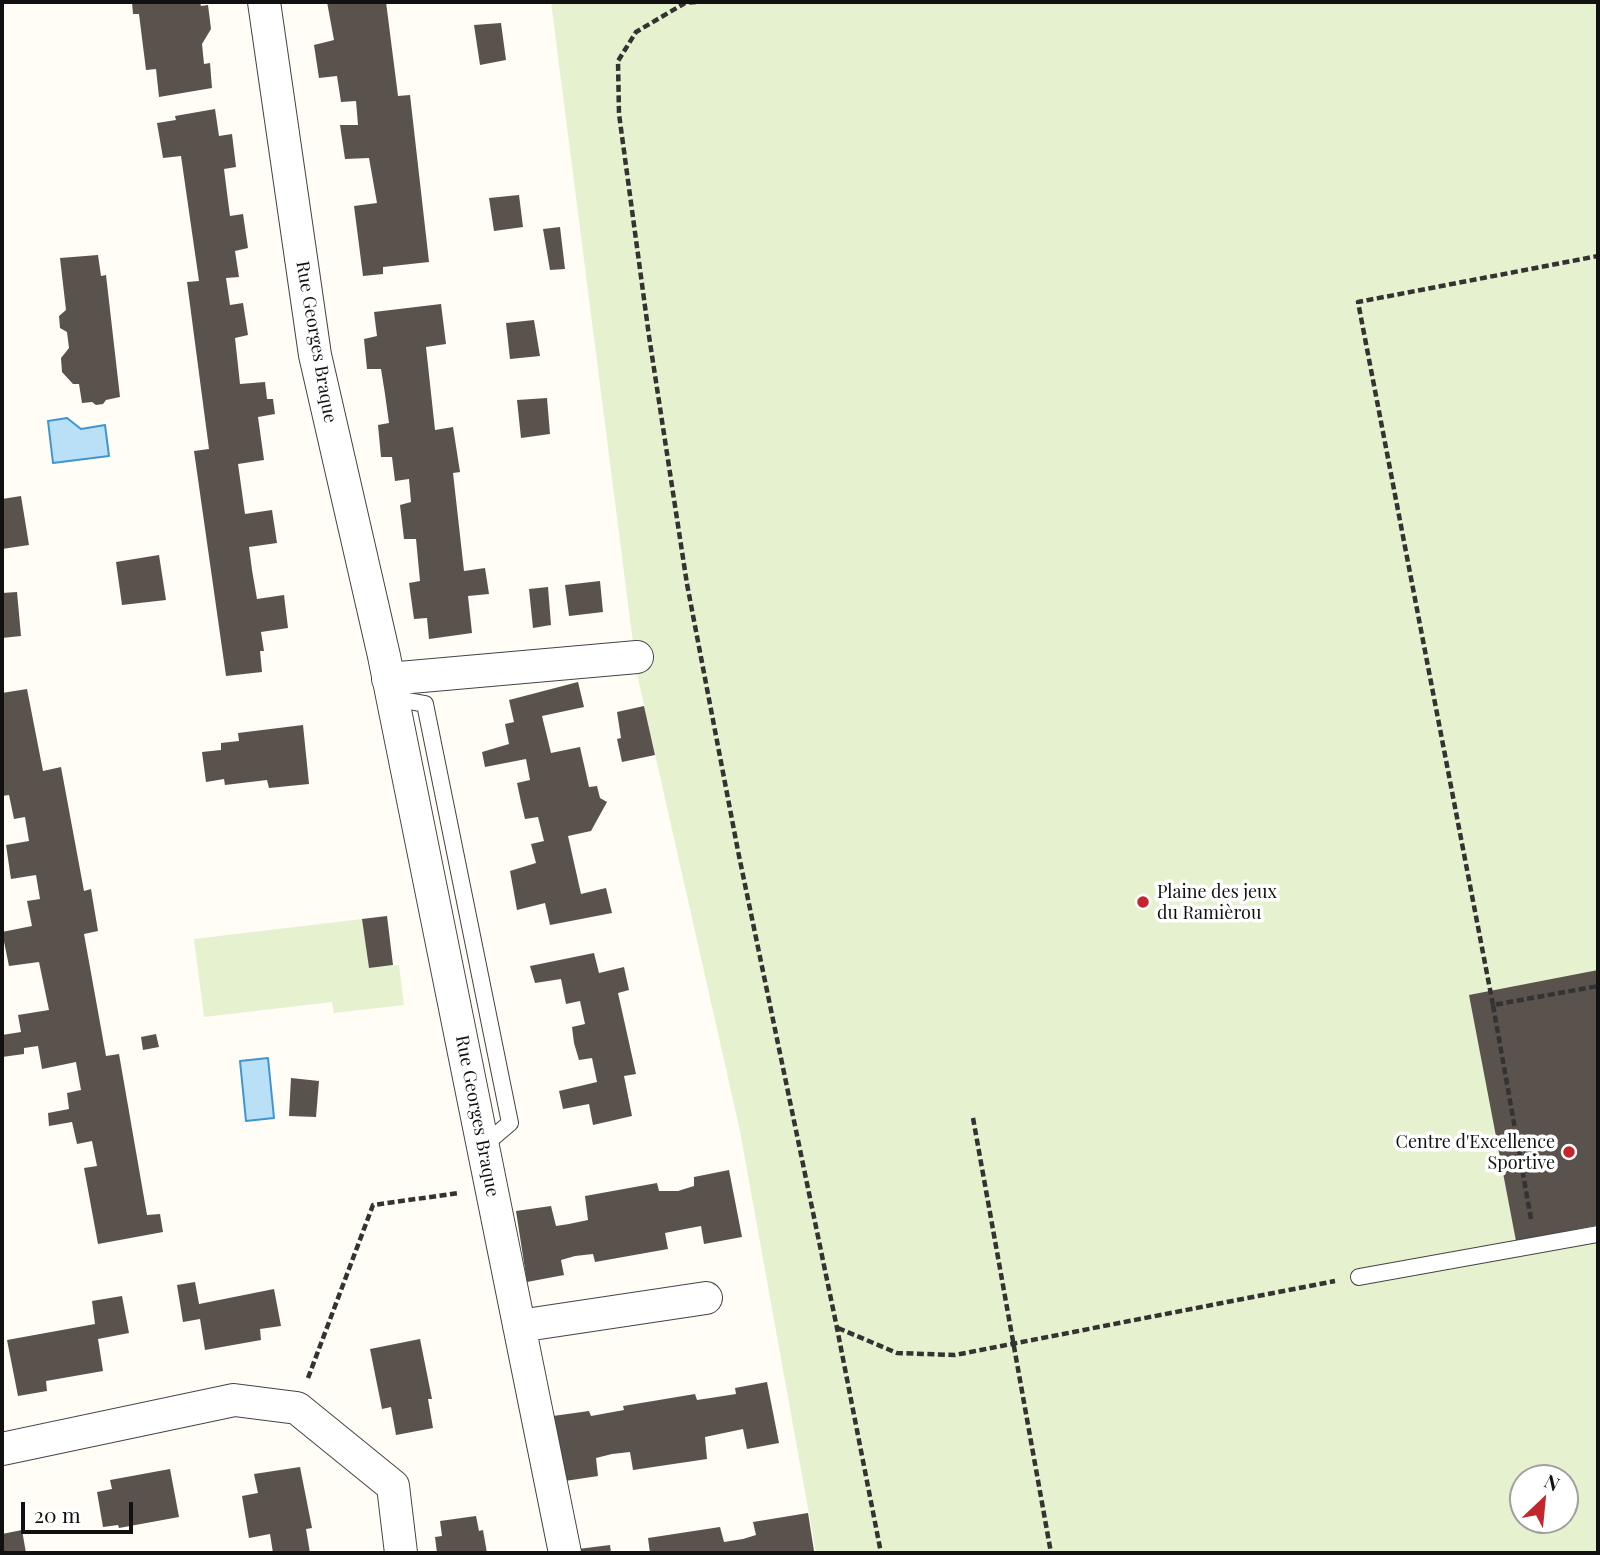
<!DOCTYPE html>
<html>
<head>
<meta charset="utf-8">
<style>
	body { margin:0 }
	#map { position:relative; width:1600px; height:1555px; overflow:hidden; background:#fffdf5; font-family:"Playfair Display",serif }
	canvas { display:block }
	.frame { position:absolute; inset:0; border:4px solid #111; pointer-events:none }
	.north { position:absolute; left:1509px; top:1464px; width:70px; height:70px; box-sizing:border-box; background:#fff; border:2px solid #a0a0a0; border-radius:50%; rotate:26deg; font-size:19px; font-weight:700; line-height:28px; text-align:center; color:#111 }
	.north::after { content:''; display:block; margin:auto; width:24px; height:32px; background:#c4262e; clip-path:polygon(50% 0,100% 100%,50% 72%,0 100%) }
	.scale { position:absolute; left:21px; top:1502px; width:112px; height:32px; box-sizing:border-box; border:4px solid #111; border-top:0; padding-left:9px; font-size:21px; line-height:24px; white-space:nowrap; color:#111; -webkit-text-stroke:5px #fff; paint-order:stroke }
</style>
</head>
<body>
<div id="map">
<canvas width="1600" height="1555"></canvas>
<div class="frame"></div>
<div class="north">N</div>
<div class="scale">20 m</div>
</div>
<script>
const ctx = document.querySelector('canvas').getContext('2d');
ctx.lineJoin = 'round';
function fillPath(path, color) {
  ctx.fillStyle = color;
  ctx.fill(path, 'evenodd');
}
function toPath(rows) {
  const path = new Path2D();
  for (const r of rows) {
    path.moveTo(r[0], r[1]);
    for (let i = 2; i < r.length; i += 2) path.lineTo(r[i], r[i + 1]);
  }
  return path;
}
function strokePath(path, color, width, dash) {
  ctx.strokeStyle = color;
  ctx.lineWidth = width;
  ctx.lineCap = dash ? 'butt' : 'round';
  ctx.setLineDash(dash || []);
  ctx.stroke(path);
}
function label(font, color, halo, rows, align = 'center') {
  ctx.font = font + ' "Playfair Display",serif';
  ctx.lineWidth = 7;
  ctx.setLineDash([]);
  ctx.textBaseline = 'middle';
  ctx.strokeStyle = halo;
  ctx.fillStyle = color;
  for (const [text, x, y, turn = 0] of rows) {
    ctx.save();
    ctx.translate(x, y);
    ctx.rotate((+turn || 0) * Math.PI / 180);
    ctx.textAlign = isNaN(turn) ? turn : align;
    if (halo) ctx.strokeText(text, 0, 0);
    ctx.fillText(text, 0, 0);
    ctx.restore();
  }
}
const pitch = toPath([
	[551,2,1598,2,1598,1553,816,1553,740,1131,637,674],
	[1523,1478,1565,1478,1565,1520,1523,1520],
	[362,919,369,968,399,965,404,1005,334,1013,332,1002,204,1017,194,939]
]);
const water = toPath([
	[67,418,81,429,105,425,109,456,53,463,48,421,67,418],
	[268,1058,274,1118,246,1121,240,1061,268,1058]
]);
const building = toPath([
	[132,2,200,2,201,6,208,5,211,29,202,44,204,64,210,63,212,88,159,97,156,69,146,70,139,14,133,14],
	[327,2,386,2,398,96,410,95,429,262,383,267,383,274,363,276,354,206,377,203,369,158,345,159,340,125,358,125,356,101,341,102,337,76,319,78,314,45,334,40],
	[501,23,506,60,480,65,474,25],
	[215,109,219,136,232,134,236,167,224,169,227,193,230,216,243,214,248,248,235,251,239,277,226,278,230,305,243,303,248,335,235,338,240,384,265,382,267,399,273,399,275,414,258,417,264,460,238,464,245,514,272,510,277,543,249,547,252,570,257,599,284,595,288,628,261,632,264,651,260,651,262,672,226,676,194,451,209,449,187,282,199,281,181,156,163,158,157,123,176,120,175,116],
	[519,195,523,227,494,231,489,198],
	[560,227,565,269,550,270,543,229],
	[98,255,101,276,106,275,120,397,106,400,103,404,96,405,92,402,82,403,79,384,73,384,62,372,61,358,69,348,67,332,60,328,59,316,66,310,60,258],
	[441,304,446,344,426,347,435,430,453,427,460,472,453,473,464,571,485,568,489,594,468,596,472,633,429,639,427,618,414,619,409,583,420,581,416,539,404,539,400,505,411,502,409,479,395,481,392,457,381,457,378,425,389,423,385,394,381,369,367,369,364,339,377,336,374,312],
	[534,320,540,356,510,359,506,323],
	[547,398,550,434,521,438,517,400],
	[21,496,29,545,2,549,2,499],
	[159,555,166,600,122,605,116,562],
	[600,581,603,612,569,616,565,585],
	[548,587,551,625,533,628,529,589],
	[17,592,21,636,2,638,2,593],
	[578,682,584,707,542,716,551,753,580,747,589,787,597,786,600,798,607,802,591,831,568,836,581,894,606,888,612,913,550,925,545,903,517,910,510,871,536,863,531,844,544,841,538,817,525,819,521,802,517,783,530,780,526,759,485,767,482,752,509,744,505,724,514,722,509,700],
	[27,689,43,771,61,767,84,891,91,889,98,931,84,934,106,1056,119,1054,147,1215,160,1214,163,1232,98,1244,84,1168,97,1166,92,1141,77,1144,72,1122,49,1126,48,1113,69,1109,67,1093,81,1090,76,1062,42,1069,38,1046,24,1048,24,1054,2,1057,2,1035,21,1032,18,1015,49,1010,39,962,9,966,2,932,32,926,27,901,40,899,36,875,11,879,6,845,29,841,25,817,14,819,9,795,2,796,2,693],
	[644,706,655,755,622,762,617,739,621,738,617,712],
	[303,725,309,784,269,788,267,780,225,785,224,779,206,782,202,752,221,750,221,743,239,741,238,733],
	[387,916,393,965,369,968,362,919],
	[594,953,599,973,624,967,629,990,618,993,636,1074,624,1076,632,1116,593,1125,589,1104,563,1109,559,1091,597,1082,592,1058,579,1060,574,1043,572,1027,585,1024,580,1001,566,1004,561,979,535,983,530,966],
	[1598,970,1598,1225,1516,1241,1469,995],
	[156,1034,159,1047,143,1050,141,1037],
	[291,1078,319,1081,316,1117,289,1116],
	[729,1170,742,1237,704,1244,701,1226,685,1229,665,1233,668,1249,595,1262,593,1254,575,1256,561,1260,564,1275,527,1282,516,1211,551,1206,556,1226,569,1224,588,1220,585,1196,657,1183,659,1191,678,1191,694,1186,694,1177],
	[195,1282,199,1304,274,1289,281,1326,260,1329,261,1340,205,1350,200,1319,183,1322,177,1285],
	[122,1296,129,1333,98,1339,103,1371,46,1381,47,1391,18,1396,7,1340,95,1324,92,1301],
	[420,1339,432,1399,428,1399,433,1428,396,1435,391,1407,382,1409,370,1349],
	[767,1382,779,1443,747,1449,743,1429,705,1437,707,1459,633,1470,630,1452,612,1454,596,1458,598,1476,565,1481,553,1416,589,1411,591,1416,624,1410,623,1406,695,1394,697,1400,717,1397,736,1394,735,1388],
	[300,1467,312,1528,306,1529,310,1553,273,1553,270,1534,249,1538,242,1496,258,1493,254,1474],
	[170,1469,179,1517,119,1528,118,1525,103,1527,97,1492,112,1489,110,1480],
	[808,1513,814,1551,803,1553,650,1553,648,1538,720,1527,724,1542,743,1539,756,1535,753,1522],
	[476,1516,479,1531,483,1530,487,1553,437,1553,435,1537,442,1536,440,1521],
	[22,1530,26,1553,2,1553,2,1534],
	[610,1545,611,1553,579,1553,578,1549]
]);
const path = toPath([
	[696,2,685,3,636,32,618,61,619,114,649,336,687,584,738,851,837,1328,881,1553],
	[1493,1005,1358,302,1598,256],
	[973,1118,1051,1553],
	[1531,1219,1493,1005,1598,986],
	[838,1328,897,1353,955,1355,1335,1281],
	[308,1378,373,1205,459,1193]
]);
const lane = toPath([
	[392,698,425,704,510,1123,483,1146],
	[1359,1277,1598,1234]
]);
const street = toPath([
	[264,2,315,355,384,656,565,1553],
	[388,679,637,657],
	[519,1326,706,1298],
	[2,1449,234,1400,297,1408,393,1486,401,1553]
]);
const markers = [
	[1143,902,7,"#c4262e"],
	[1569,1152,7,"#c4262e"]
];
const streetNames = [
	["Rue Georges Braque",316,342,80],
	["Rue Georges Braque",477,1116,79]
];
const poiNames = [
	["Plaine des jeux",1157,892],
	["du Ramièrou",1157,913],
	["Centre d'Excellence",1555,1142,"right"],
	["Sportive",1555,1163,"right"]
];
fillPath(pitch, '#e6f2cf');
fillPath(water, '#b9e0f7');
strokePath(water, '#3f96cf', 2);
fillPath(building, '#5a524d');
strokePath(lane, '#444', 18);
strokePath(street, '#444', 34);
strokePath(path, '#333', 4.5, [7, 3.5]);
strokePath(lane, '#fff', 16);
strokePath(street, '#fff', 32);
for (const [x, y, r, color] of markers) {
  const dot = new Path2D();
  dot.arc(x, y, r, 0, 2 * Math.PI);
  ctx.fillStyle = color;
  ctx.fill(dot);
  strokePath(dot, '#fff', 2.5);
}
label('18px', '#111', '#fff', streetNames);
label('18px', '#111', '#fff', poiNames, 'left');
</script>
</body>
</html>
